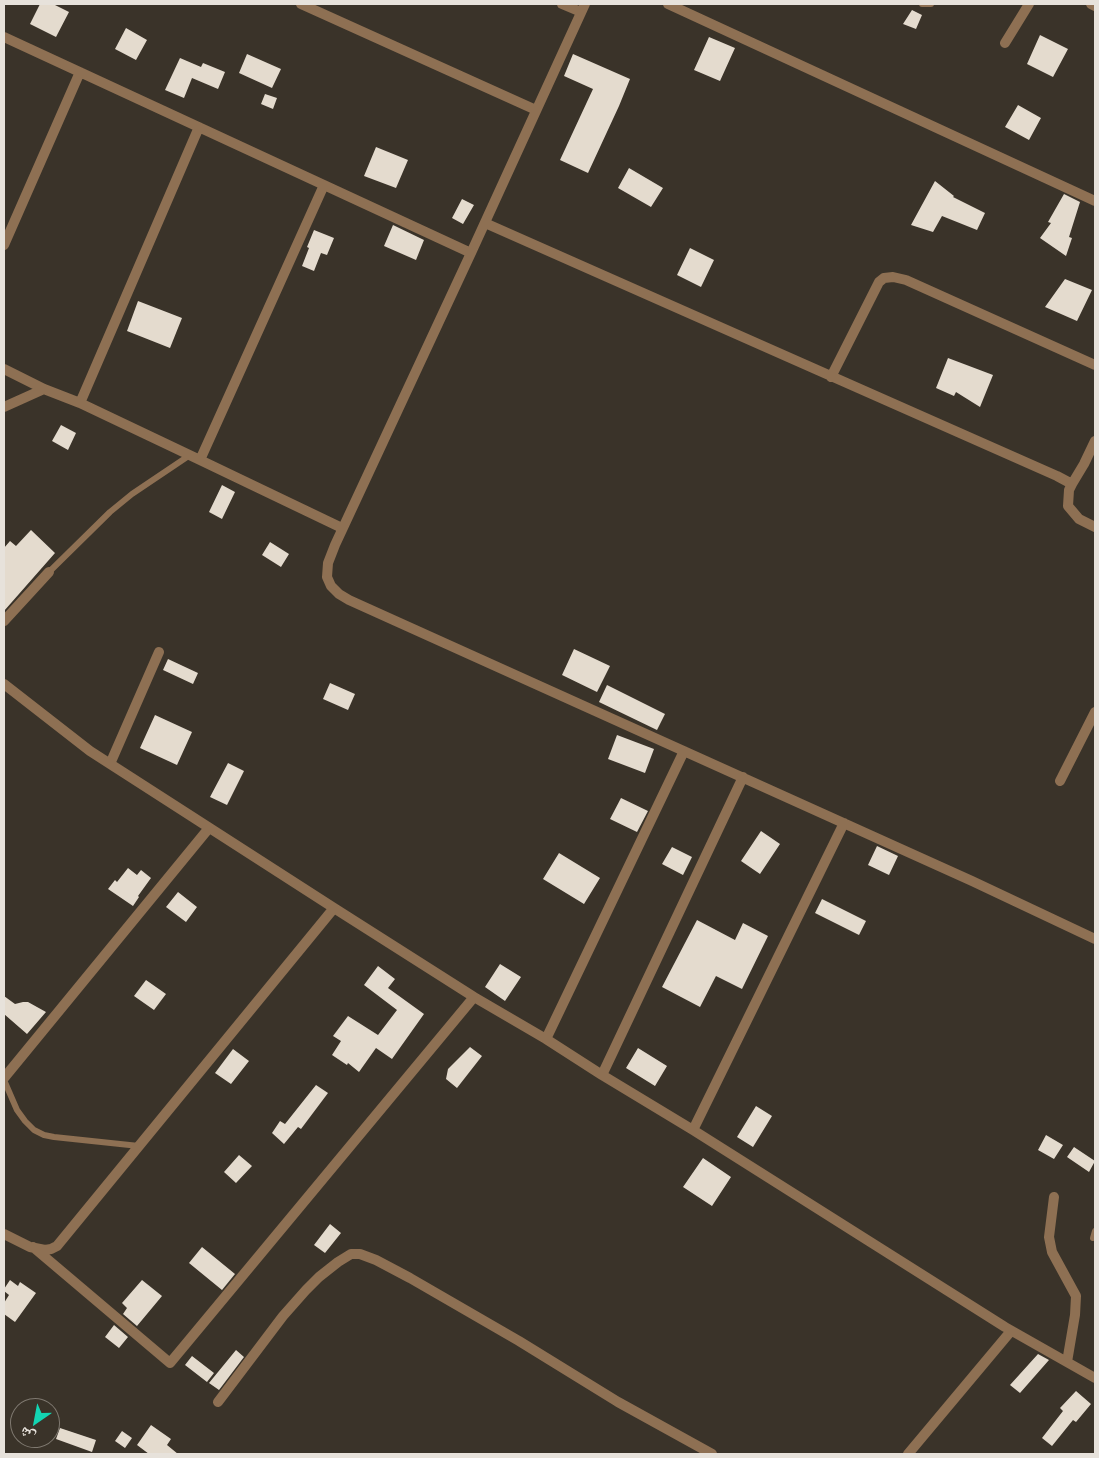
<!DOCTYPE html>
<html>
<head>
<meta charset="utf-8">
<style>
	body { margin:0 }
	#map { position:relative; width:1099px; height:1458px; overflow:hidden; background:#3a3329; font-family:"Archivo Narrow","Noto Naskh Arabic",sans-serif }
	canvas { display:block }
	.frame { position:absolute; inset:0; border:5px solid #e7e2db; pointer-events:none }
	.north { position:absolute; left:10px; top:1398px; width:50px; height:50px; box-sizing:border-box; background:#3a3329; border:1px solid #7f7970; border-radius:50%; rotate:213deg; font-size:14px; font-weight:700; line-height:20px; text-align:center; color:#e7e2db }
	.north::after { content:''; display:block; margin:auto; width:18px; height:22px; background:#13d5b3; clip-path:polygon(50% 0,100% 100%,50% 72%,0 100%) }
</style>
</head>
<body>
<div id="map">
<canvas width="1099" height="1458"></canvas>
<div class="frame"></div>
<div class="north">ش</div>
</div>
<script>
const ctx = document.querySelector('canvas').getContext('2d');
ctx.lineJoin = 'round';
function fillPath(path, color) {
  ctx.fillStyle = color;
  ctx.fill(path, 'evenodd');
}
function toPath(rows) {
  const path = new Path2D();
  for (const r of rows) {
    path.moveTo(r[0], r[1]);
    for (let i = 2; i < r.length; i += 2) path.lineTo(r[i], r[i + 1]);
  }
  return path;
}
function strokePath(path, color, width, dash) {
  ctx.strokeStyle = color;
  ctx.lineWidth = width;
  ctx.lineCap = dash ? 'butt' : 'round';
  ctx.setLineDash(dash || []);
  ctx.stroke(path);
}
const building = toPath([
	[40,4,53,4,69,12,56,37,30,24],
	[912,10,922,15,916,29,903,24],
	[126,28,147,40,136,60,115,49],
	[1040,35,1068,49,1053,77,1027,64],
	[709,37,735,48,720,81,694,70],
	[247,54,281,69,272,88,239,73],
	[573,54,630,79,619,106,588,173,560,160,593,89,564,76],
	[180,58,201,67,203,63,225,72,218,89,192,78,184,98,165,90],
	[265,94,277,98,273,109,261,104],
	[1018,105,1041,118,1029,140,1005,127],
	[376,147,408,160,396,188,364,176],
	[629,168,663,188,651,207,618,188],
	[935,181,954,196,953,197,985,213,977,230,942,216,933,232,911,225],
	[1064,194,1080,202,1069,237,1072,238,1066,256,1040,238,1051,223,1048,222],
	[462,199,474,205,463,224,452,218],
	[393,225,424,240,416,260,384,246],
	[314,230,334,238,327,255,321,253,314,271,302,266,309,248,307,247],
	[690,248,714,260,701,287,677,275],
	[1065,279,1092,290,1077,321,1045,307],
	[138,301,182,318,170,348,127,331],
	[948,358,993,375,980,407,956,392,954,396,936,388],
	[61,425,76,433,68,450,52,441],
	[222,485,235,492,222,519,209,512],
	[31,530,55,553,4,611,4,548,10,541,16,546],
	[270,542,289,554,281,567,262,555],
	[574,649,610,666,597,692,562,675],
	[168,659,198,673,193,684,163,670],
	[330,683,355,694,348,710,323,699],
	[607,685,665,714,657,730,599,702],
	[155,715,192,732,177,765,140,748],
	[617,735,654,749,645,773,608,759],
	[228,763,244,771,227,805,210,797],
	[621,798,648,811,637,832,610,819],
	[761,831,780,844,760,874,741,861],
	[877,846,898,856,889,875,868,865],
	[672,847,692,857,683,875,662,864],
	[559,853,600,878,584,904,543,879],
	[128,868,137,875,141,870,151,878,138,896,139,897,133,906,108,889,115,880,117,882],
	[178,892,197,907,186,922,166,907],
	[822,899,866,921,859,935,815,913],
	[697,920,735,940,743,923,768,936,742,989,716,976,700,1007,662,987],
	[500,964,521,977,505,1001,485,987],
	[378,966,395,979,388,988,424,1014,392,1059,376,1048,359,1072,348,1063,347,1065,332,1055,341,1041,333,1036,348,1016,378,1035,397,1010,364,985],
	[146,980,166,994,154,1010,134,996],
	[4,996,15,1004,23,1002,28,1002,46,1012,27,1034,4,1014],
	[470,1047,482,1056,457,1088,446,1079,448,1069],
	[638,1048,667,1066,655,1086,626,1068],
	[233,1049,249,1061,231,1084,215,1073],
	[316,1085,328,1093,301,1129,298,1127,284,1144,272,1133,280,1121,285,1124],
	[756,1106,772,1116,753,1147,737,1137],
	[1046,1135,1063,1145,1054,1159,1038,1150],
	[1074,1147,1095,1161,1089,1172,1067,1157],
	[239,1155,252,1166,236,1183,224,1172],
	[703,1158,731,1177,712,1206,683,1187],
	[330,1224,341,1233,325,1253,314,1245],
	[202,1247,235,1274,222,1290,189,1263],
	[10,1280,18,1286,20,1282,36,1293,15,1322,4,1314,4,1303,9,1295,4,1291,4,1289],
	[142,1280,162,1296,137,1326,123,1314,127,1308,122,1303],
	[114,1325,128,1337,119,1348,105,1337],
	[236,1350,244,1357,219,1390,209,1383],
	[1038,1354,1049,1360,1020,1393,1010,1385],
	[192,1356,214,1373,207,1382,185,1365],
	[1076,1391,1091,1404,1076,1422,1073,1420,1052,1446,1042,1438,1063,1411,1060,1408],
	[151,1425,171,1439,167,1445,178,1454,149,1454,137,1445],
	[60,1428,96,1440,92,1452,56,1439],
	[122,1431,132,1438,125,1448,115,1441]
]);
const lane = toPath([
	[922,4,931,4],
	[49,572,110,512,132,494,190,455],
	[4,1080,17,1110,25,1121,34,1130,44,1135,54,1137,139,1146],
	[1093,1238,1095,1231]
]);
const street = toPath([
	[301,4,536,110],
	[562,4,581,12],
	[585,4,471,253,335,545,328,563,327,577,331,586,339,594,349,600,972,881,1095,939],
	[668,4,1095,201],
	[1091,4,1095,6],
	[4,37,471,253],
	[1005,43,1029,4],
	[485,223,1057,476,1072,484,1084,464,1095,441],
	[4,245,80,72],
	[4,369,44,389,80,403,200,460,342,528],
	[831,377,879,282,884,278,893,277,906,280,1095,365],
	[80,403,199,127],
	[4,407,44,389],
	[200,460,324,185],
	[1072,484,1069,490,1068,506,1079,519,1095,527],
	[4,621,49,572],
	[4,684,90,751,334,908,474,997,546,1039,602,1075,693,1130,1005,1327,1095,1378],
	[110,764,159,652],
	[1060,781,1095,712],
	[546,1039,684,751],
	[602,1075,743,777],
	[4,1078,209,828],
	[693,1130,844,823],
	[1054,1197,1049,1237,1052,1252,1076,1296,1075,1315,1067,1362],
	[4,1234,30,1247,45,1250,51,1249,57,1246,334,908],
	[33,1247,170,1363,474,997],
	[218,1402,283,1316,306,1290,319,1277,338,1262,351,1254,360,1254,376,1260,410,1278,519,1341,618,1402,712,1454],
	[908,1454,1011,1331]
]);
fillPath(building, '#e4dbce');
strokePath(lane, '#8e7053', 6);
strokePath(street, '#8e7053', 10);
</script>
</body>
</html>
